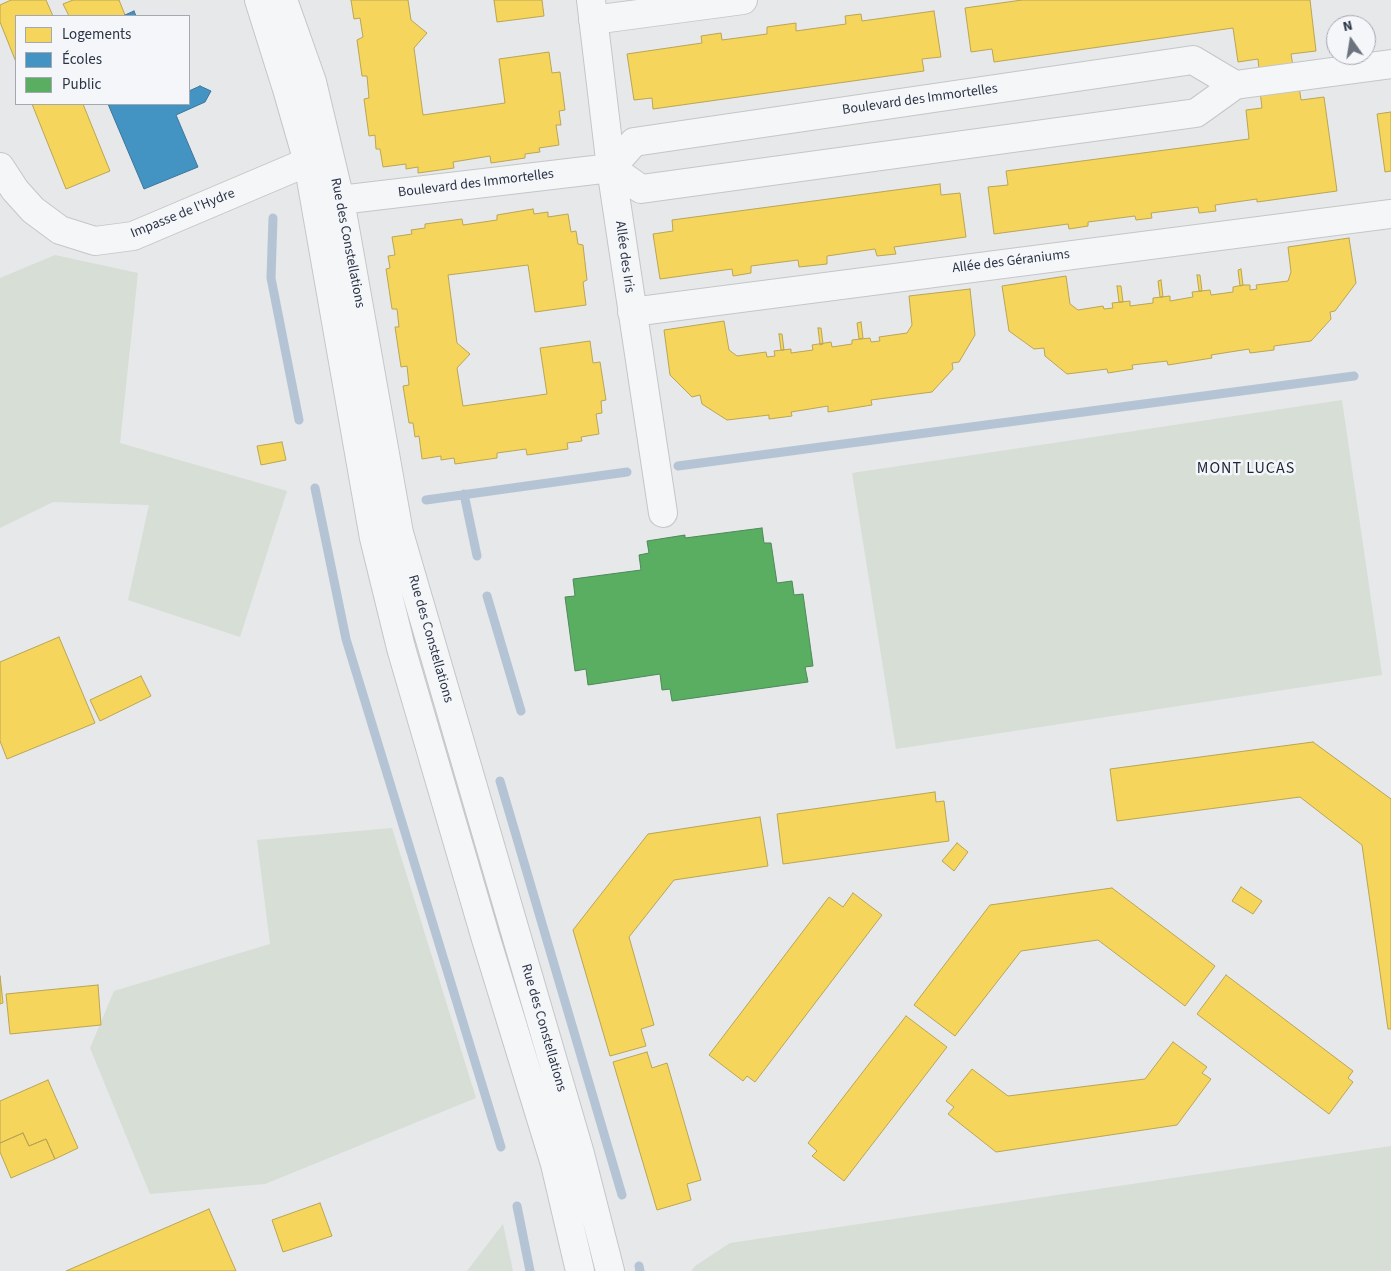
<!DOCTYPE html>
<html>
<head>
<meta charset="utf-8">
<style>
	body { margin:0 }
	#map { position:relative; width:1391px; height:1271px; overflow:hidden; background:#e6e8ea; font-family:"Source Sans 3",sans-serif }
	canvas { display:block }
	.legend { position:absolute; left:15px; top:15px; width:175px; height:90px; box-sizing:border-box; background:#f4f6f9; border:1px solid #a4a8b1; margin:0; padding:6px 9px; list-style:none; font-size:15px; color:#2b3445 }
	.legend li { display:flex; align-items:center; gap:10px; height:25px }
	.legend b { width:25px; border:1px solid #a4a8b1 }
	.north { position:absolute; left:1326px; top:15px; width:50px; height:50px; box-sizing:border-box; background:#f4f6f9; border:1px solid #a4a8b1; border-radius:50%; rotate:347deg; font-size:14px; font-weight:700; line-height:20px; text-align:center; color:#2b3445 }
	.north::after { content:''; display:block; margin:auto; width:18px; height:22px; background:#6c737f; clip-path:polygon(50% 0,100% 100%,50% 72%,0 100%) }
</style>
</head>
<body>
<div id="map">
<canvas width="1391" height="1271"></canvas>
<ul class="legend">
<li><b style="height:14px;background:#f6d55c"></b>Logements</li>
<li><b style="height:14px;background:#4393c3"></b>Écoles</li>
<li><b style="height:14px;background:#5aae61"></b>Public</li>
</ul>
<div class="north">N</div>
</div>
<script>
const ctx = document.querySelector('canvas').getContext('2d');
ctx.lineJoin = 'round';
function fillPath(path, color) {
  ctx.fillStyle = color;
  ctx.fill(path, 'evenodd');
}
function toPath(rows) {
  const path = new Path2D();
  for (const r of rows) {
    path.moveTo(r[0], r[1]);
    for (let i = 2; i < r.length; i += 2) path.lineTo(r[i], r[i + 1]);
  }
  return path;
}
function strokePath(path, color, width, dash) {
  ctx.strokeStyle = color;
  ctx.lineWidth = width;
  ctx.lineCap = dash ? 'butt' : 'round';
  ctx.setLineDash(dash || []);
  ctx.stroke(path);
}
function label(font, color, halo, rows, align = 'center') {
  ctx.font = font + ' "Source Sans 3",sans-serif';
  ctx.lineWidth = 5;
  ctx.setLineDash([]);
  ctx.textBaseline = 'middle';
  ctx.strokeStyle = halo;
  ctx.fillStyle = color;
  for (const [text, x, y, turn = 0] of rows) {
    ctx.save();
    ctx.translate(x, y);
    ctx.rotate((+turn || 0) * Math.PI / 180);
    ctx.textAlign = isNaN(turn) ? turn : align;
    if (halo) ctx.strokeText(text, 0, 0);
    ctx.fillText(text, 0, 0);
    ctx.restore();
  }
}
const green = toPath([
	[55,255,138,273,120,443,287,491,240,637,128,600,149,505,53,502,0,528,0,278],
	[1342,400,1382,675,896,749,852,473],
	[392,828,476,1098,265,1184,150,1194,90,1048,114,991,270,944,257,840],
	[1391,1146,1391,1271,691,1271,695,1266,730,1243],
	[503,1224,513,1271,467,1271]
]);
const homes = toPath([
	[11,0,46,0,53,16,16,16,16,62,0,22,0,5,11,0],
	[73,0,119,0,125,15,122,16,69,16,63,4,73,0],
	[351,0,408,0,411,20,427,33,414,48,423,115,505,103,499,59,549,52,552,73,560,72,565,110,559,111,561,125,556,125,559,145,539,148,540,152,525,154,525,158,491,163,490,156,453,162,454,168,418,173,418,167,406,169,406,164,383,167,380,149,376,149,375,135,369,136,364,99,369,98,367,76,362,76,357,40,363,37,360,18,354,19,351,0],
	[494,0,542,0,544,16,497,22,494,0],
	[1022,0,1310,0,1316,51,1291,54,1293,66,1259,70,1258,59,1238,62,1233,28,994,62,992,49,971,52,965,8,1022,0],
	[934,11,941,57,922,59,924,71,653,109,652,98,634,100,627,54,702,43,701,36,721,33,722,40,767,34,767,27,796,23,796,31,846,24,845,16,861,14,862,21,934,11],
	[1299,86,1301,100,1324,97,1337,191,1257,202,1257,199,1215,205,1216,211,1199,213,1198,207,1151,213,1152,218,1136,220,1135,216,1088,222,1088,226,1069,229,1068,224,994,234,988,187,1008,185,1006,171,1249,139,1246,110,1262,108,1260,91,1299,86],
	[32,104,83,104,110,171,66,189,32,104],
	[1391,112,1391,171,1385,172,1377,114,1391,112],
	[940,184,941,195,960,193,966,237,894,247,896,254,877,256,875,249,827,256,827,264,799,267,798,260,751,266,751,273,733,276,732,269,660,279,653,234,673,231,672,220,940,184],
	[533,209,534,214,548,212,548,217,568,214,571,232,576,231,578,244,583,245,587,280,583,282,586,305,535,312,528,265,448,275,457,343,470,354,457,368,463,406,547,394,540,348,590,341,593,363,600,362,606,400,601,401,602,413,596,414,599,434,581,437,582,441,567,443,568,449,527,455,526,449,497,453,497,458,455,464,454,458,441,460,441,456,422,459,419,436,415,437,413,423,409,423,403,386,409,385,407,366,401,367,395,327,399,327,397,309,392,309,386,269,390,268,388,256,395,255,392,237,412,234,411,230,425,228,425,224,462,219,463,225,497,220,497,215,533,209],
	[1349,238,1356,283,1335,311,1330,312,1331,319,1311,341,1274,346,1274,350,1250,353,1249,349,1211,355,1212,358,1168,365,1167,361,1132,365,1133,369,1108,373,1107,369,1067,374,1045,356,1044,348,1034,349,1009,331,1002,286,1066,276,1070,304,1078,310,1103,306,1104,309,1113,308,1112,303,1130,301,1130,306,1153,303,1153,298,1170,296,1170,301,1193,297,1192,292,1210,290,1211,295,1233,292,1233,287,1243,285,1250,285,1250,290,1257,289,1256,285,1288,281,1291,272,1288,247,1349,238],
	[1241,269,1243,285,1240,286,1238,270,1241,269],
	[1197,275,1200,275,1202,291,1199,291,1197,275],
	[1161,280,1163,297,1160,297,1158,281,1161,280],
	[1117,286,1121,286,1123,302,1119,302,1117,286],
	[970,289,975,335,959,362,952,363,953,369,932,392,871,400,872,405,828,412,828,406,791,412,792,416,769,419,769,415,727,420,702,404,700,395,692,397,670,375,664,330,724,321,729,350,737,356,766,352,767,357,775,356,774,351,791,349,791,353,813,350,812,345,831,342,832,347,852,344,852,340,870,338,871,342,880,341,879,337,907,333,912,325,909,296,970,289],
	[861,322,863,338,859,339,857,323,861,322],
	[818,328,821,328,823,344,820,345,818,328],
	[779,334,782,334,784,350,781,350,779,334],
	[282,442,286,460,261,465,257,446,282,442],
	[59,637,95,723,7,759,0,741,0,662,59,637],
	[141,676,151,696,100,721,90,700,141,676],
	[1313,742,1391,799,1391,1029,1388,1029,1362,845,1300,797,1117,821,1110,769,1313,742],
	[935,792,936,802,944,801,949,841,783,864,777,814,935,792],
	[760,817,768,866,674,880,629,937,654,1025,641,1029,646,1046,610,1056,573,930,648,834,760,817],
	[957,843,968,852,954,871,942,861,957,843],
	[1241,887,1262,901,1253,914,1232,901,1241,887],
	[1112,888,1215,966,1185,1006,1098,940,1021,951,955,1036,914,1005,990,905,1112,888],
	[853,893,882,915,755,1082,747,1076,743,1081,709,1055,829,897,843,907,853,893],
	[1226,975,1353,1071,1348,1078,1353,1082,1329,1114,1197,1014,1226,975],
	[0,976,3,1003,0,1004,0,976],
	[98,985,101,1025,10,1034,6,994,98,985],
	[906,1016,947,1047,844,1181,812,1156,817,1151,808,1143,906,1016],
	[1173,1042,1207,1067,1202,1073,1211,1079,1177,1125,996,1152,948,1114,954,1107,946,1101,972,1069,1008,1096,1145,1079,1173,1042],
	[647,1052,652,1068,667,1063,701,1180,687,1184,691,1200,657,1210,613,1062,647,1052],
	[48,1080,78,1148,55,1159,46,1139,29,1146,23,1133,0,1143,0,1101,48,1080],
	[23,1133,29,1146,46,1139,55,1159,11,1178,0,1152,0,1143,23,1133],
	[320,1203,332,1236,283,1252,272,1220,320,1203],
	[209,1209,236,1271,66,1271,96,1258,209,1209]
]);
const schools = toPath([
	[134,11,136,16,122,16,125,15,134,11],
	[200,86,211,91,205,102,176,115,198,167,144,189,108,104,189,104,189,91,200,86]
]);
const public = toPath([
	[762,528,764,543,771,543,777,583,792,581,794,595,803,594,813,666,805,667,808,682,672,701,670,689,662,690,660,674,588,685,586,669,575,671,565,597,575,596,573,579,641,570,639,555,649,553,647,541,685,535,685,538,762,528]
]);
const stream = toPath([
	[273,218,271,278,299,420],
	[678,466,1354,376],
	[315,488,346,639,501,1147],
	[464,494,477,556],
	[426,500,627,472],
	[487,596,521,711],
	[500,781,622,1195],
	[517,1206,530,1271],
	[639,1266,640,1271]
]);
const minor = toPath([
	[259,0,287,89,308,162,374,538,401,648,486,939,555,1164,580,1271],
	[283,0,312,82,340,200,399,533,580,1154,610,1271],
	[591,0,611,168,663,513],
	[593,20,743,0],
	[0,167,15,190,33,210,60,230,95,241,133,236,324,155],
	[611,168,634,142,1193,60,1235,85],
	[340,200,611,168,641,189,1196,113,1235,85,1391,64],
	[632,312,1391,214]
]);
const streetNames = [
	["Boulevard des Immortelles",920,100,-8],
	["Boulevard des Immortelles",476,184,-7],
	["Impasse de l'Hydre",183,214,-22],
	["Rue des Constellations",347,243,79],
	["Allée des Iris",624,257,82],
	["Allée des Géraniums",1011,262,-7],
	["Rue des Constellations",430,639,74],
	["Rue des Constellations",543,1028,74]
];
const quarterNames = [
	["MONT LUCAS",1246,469]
];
fillPath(green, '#d6ded6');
fillPath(homes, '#f6d55c');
strokePath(homes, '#b9a555', 1);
fillPath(schools, '#4393c3');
strokePath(schools, '#3c769d', 1);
fillPath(public, '#5aae61');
strokePath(public, '#4c8959', 1);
strokePath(stream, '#b4c4d5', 9);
strokePath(minor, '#c4c6c8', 30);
strokePath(minor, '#f5f6f7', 28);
label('14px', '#2b3445', '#f4f6f9', streetNames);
ctx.letterSpacing = '1px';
label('16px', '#1d2536', '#f4f6f9', quarterNames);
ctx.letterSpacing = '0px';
</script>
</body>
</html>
